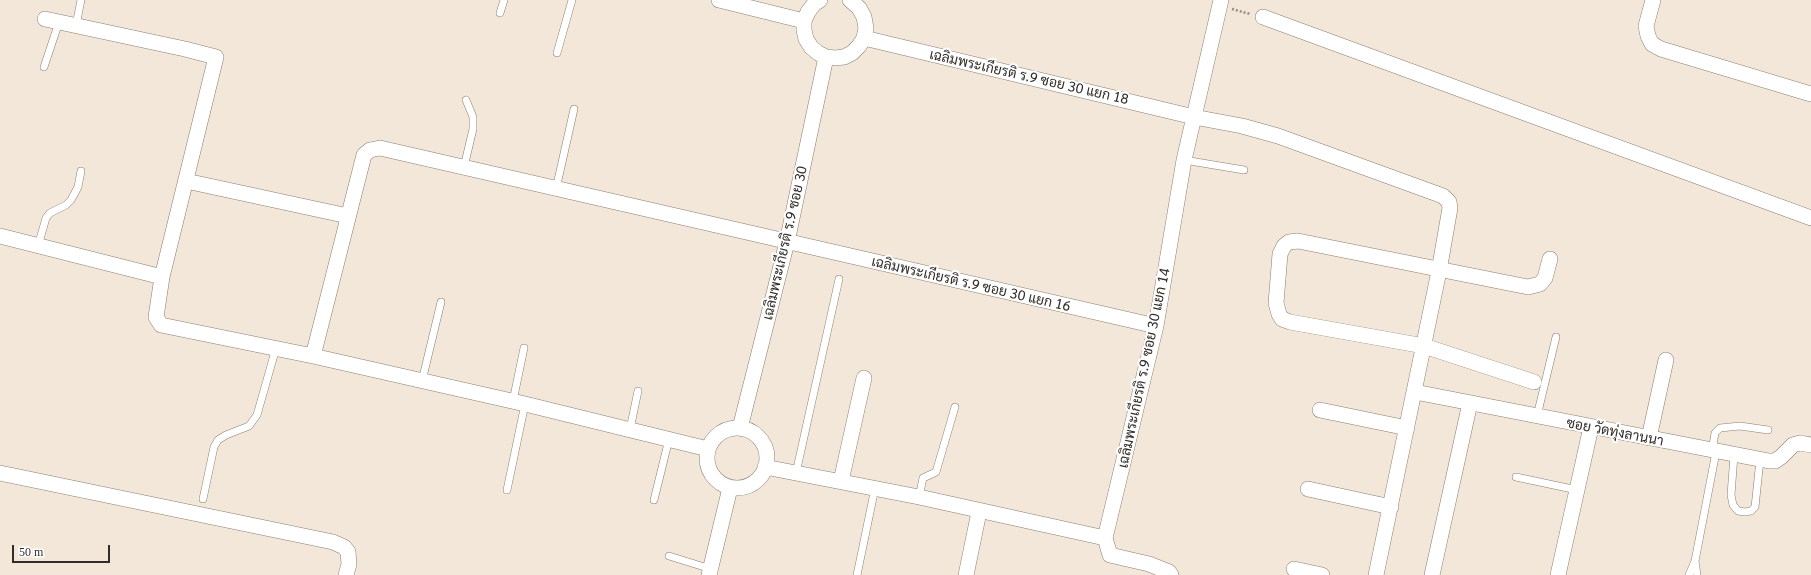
<!DOCTYPE html>
<html>
<head>
<meta charset="utf-8">
<style>
	body { margin:0 }
	#map { position:relative; width:1811px; height:575px; overflow:hidden; background:#f3e7d9; font-family:Georgia,serif }
	canvas { display:block }
	.scale { position:absolute; left:12px; top:545px; width:98px; height:18px; box-sizing:border-box; border:2px solid #312d28; border-top:0; padding-left:5px; font-size:12px; line-height:14px; white-space:nowrap; color:#312d28; -webkit-text-stroke:3px #fff; paint-order:stroke }
</style>
</head>
<body>
<div id="map">
<canvas width="1811" height="575"></canvas>
<div class="scale">50 m</div>
</div>
<script>
const ctx = document.querySelector('canvas').getContext('2d');
ctx.lineJoin = 'round';
function toPath(rows) {
  const path = new Path2D();
  for (const r of rows) {
    if (r.length === 3) {
      path.moveTo(r[0] + r[2], r[1]);
      path.arc(r[0], r[1], r[2], 0, 2 * Math.PI);
      continue;
    }
    path.moveTo(r[0], r[1]);
    for (let i = 2; i < r.length; i += 2) path.lineTo(r[i], r[i + 1]);
  }
  return path;
}
function strokePath(path, color, width, dash) {
  ctx.strokeStyle = color;
  ctx.lineWidth = width;
  ctx.lineCap = dash ? 'butt' : 'round';
  ctx.setLineDash(dash || []);
  ctx.stroke(path);
}
function label(font, color, halo, rows, align = 'center') {
  ctx.font = font + ' Georgia,Sarabun,serif';
  ctx.lineWidth = 4;
  ctx.setLineDash([]);
  ctx.textBaseline = 'middle';
  ctx.strokeStyle = halo;
  ctx.fillStyle = color;
  for (const [text, x, y, turn = 0] of rows) {
    ctx.save();
    ctx.translate(x, y);
    ctx.rotate((+turn || 0) * Math.PI / 180);
    ctx.textAlign = isNaN(turn) ? turn : align;
    if (halo) ctx.strokeText(text, 0, 0);
    ctx.fillText(text, 0, 0);
    ctx.restore();
  }
}
const path = toPath([
	[1232,9,1250,14]
]);
const lane = toPath([
	[500,13,504,0],
	[76,25,81,0],
	[557,53,572,0],
	[44,67,59,22],
	[1184,160,1244,170],
	[464,167,473,129,473,117,466,100],
	[556,189,574,109],
	[38,246,46,218,50,213,66,205,71,200,78,187,81,171],
	[422,381,441,302],
	[513,401,524,348],
	[1537,416,1556,337],
	[630,429,638,391],
	[1712,451,1715,433,1720,428,1740,426,1768,430],
	[1734,455,1731,495,1733,505,1738,511,1745,512,1751,511,1755,507,1760,460],
	[796,473,839,279],
	[1516,477,1577,490],
	[507,490,525,404],
	[919,497,923,478,936,472,955,407],
	[203,499,214,447,218,440,226,435,249,426,257,415,276,348],
	[654,500,669,439],
	[669,556,711,569],
	[857,575,875,488],
	[1689,575,1695,561],
	[1697,575,1695,561,1716,452]
]);
const street = toPath([
	[719,0,804,21],
	[820,0,814,4,808,12,804,21,804,30,806,39,811,47,818,53,826,57,835,58,844,57,852,53,859,46,864,38,866,28,864,17,859,8,850,0],
	[1653,0,1646,26,1648,36,1652,44,1661,49,1811,94],
	[1263,17,1811,218],
	[45,19,185,49,216,57,162,277,156,317,161,325,313,356,525,404,708,449],
	[864,38,1194,117,1242,126,1278,136,1443,196,1449,202,1450,208,1439,271,1376,575],
	[186,181,348,216],
	[0,236,162,277],
	[313,356,364,155,370,150,380,148,1156,326],
	[1534,382,1424,346,1290,322,1282,319,1279,314,1276,303,1280,254,1284,246,1289,242,1298,241,1528,287,1540,284,1545,278,1550,259],
	[1415,392,1769,461,1775,461,1781,457,1793,445,1800,443,1811,445],
	[1320,410,1407,428],
	[740,428,787,242,826,57],
	[737,458,30],
	[1649,438,1666,360],
	[765,467,919,497,1105,538,1156,326,1184,160,1221,0],
	[0,473,333,542,344,547,348,552,349,564,346,575],
	[841,481,864,378],
	[1308,489,1391,507],
	[1105,538,1110,555,1149,564,1169,572,1171,575],
	[1294,569,1322,575],
	[709,575,730,488],
	[966,575,979,512],
	[1432,575,1470,403],
	[1558,575,1591,427]
]);
const streetNames = [
	["เฉลิมพระเกียรติ ร.9 ซอย 30 แยก 18",1029,77,13],
	["เฉลิมพระเกียรติ ร.9 ซอย 30",785,243,-77],
	["เฉลิมพระเกียรติ ร.9 ซอย 30 แยก 16",971,284,13],
	["เฉลิมพระเกียรติ ร.9 ซอย 30 แยก 14",1144,368,-78],
	["ซอย วัดทุ่งลานนา",1615,432,11]
];
strokePath(lane, '#897f72', 8);
strokePath(street, '#897f72', 16);
strokePath(path, '#968e84', 2.5, [2, 2]);
strokePath(lane, '#fff', 7);
strokePath(street, '#fff', 15);
label('14px', '#312d28', '#fff', streetNames);
</script>
</body>
</html>
